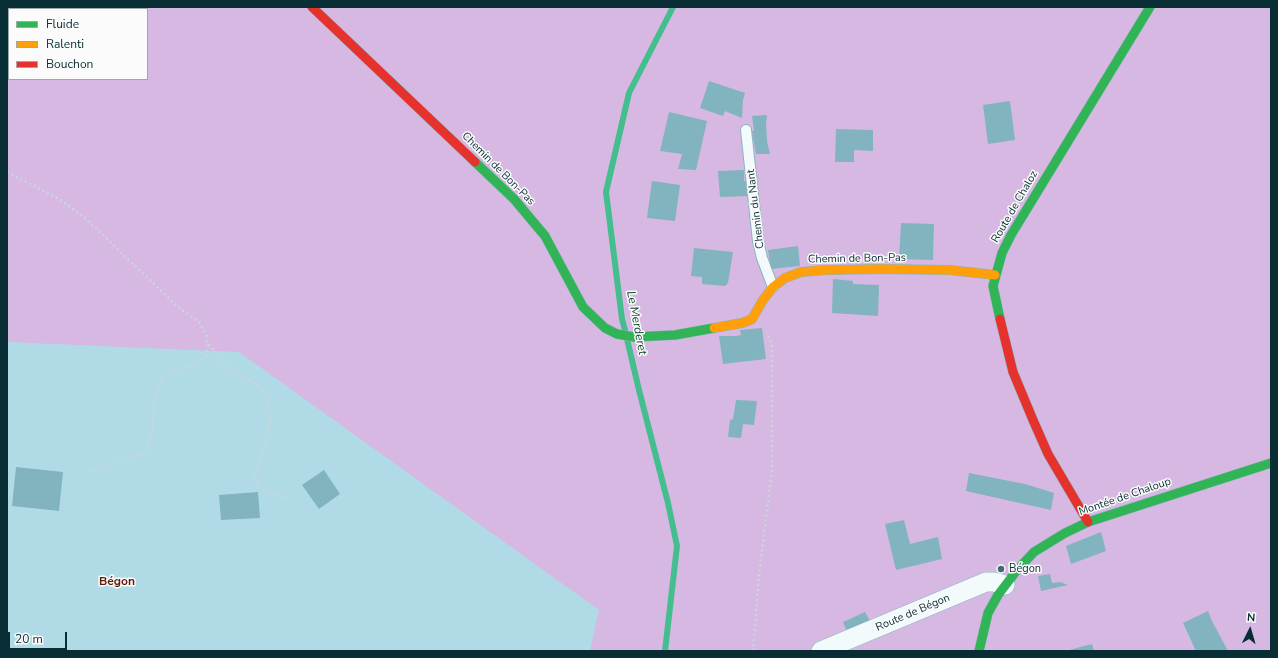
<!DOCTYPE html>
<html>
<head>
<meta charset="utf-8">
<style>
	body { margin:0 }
	#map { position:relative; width:1278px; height:658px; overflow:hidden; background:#b0dbe6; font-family:"Nunito Sans",sans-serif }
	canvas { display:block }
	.frame { position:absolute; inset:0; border:8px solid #092d34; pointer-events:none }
	.legend { position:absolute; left:8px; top:8px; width:140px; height:72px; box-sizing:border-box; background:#fbfbfb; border:1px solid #9aa9ab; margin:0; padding:5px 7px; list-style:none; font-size:12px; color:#092d34 }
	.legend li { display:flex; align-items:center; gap:8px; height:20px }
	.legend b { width:20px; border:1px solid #9aa9ab }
	.north { position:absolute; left:1230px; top:610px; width:40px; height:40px; -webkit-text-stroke:3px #fbfbfb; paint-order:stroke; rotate:5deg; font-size:11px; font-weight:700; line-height:16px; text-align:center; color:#092d34 }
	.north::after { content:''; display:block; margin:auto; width:14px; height:18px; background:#092d34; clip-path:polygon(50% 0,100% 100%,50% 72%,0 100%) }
	.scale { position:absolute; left:8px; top:632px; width:59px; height:18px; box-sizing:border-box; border:2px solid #092d34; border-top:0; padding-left:5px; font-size:12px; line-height:14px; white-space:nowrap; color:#092d34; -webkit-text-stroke:3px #fbfbfb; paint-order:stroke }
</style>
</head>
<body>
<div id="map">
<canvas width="1278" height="658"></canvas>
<div class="frame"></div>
<ul class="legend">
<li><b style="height:5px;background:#30b455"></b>Fluide</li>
<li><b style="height:5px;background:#ff9f0a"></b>Ralenti</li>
<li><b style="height:5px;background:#e5322d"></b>Bouchon</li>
</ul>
<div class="north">N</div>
<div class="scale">20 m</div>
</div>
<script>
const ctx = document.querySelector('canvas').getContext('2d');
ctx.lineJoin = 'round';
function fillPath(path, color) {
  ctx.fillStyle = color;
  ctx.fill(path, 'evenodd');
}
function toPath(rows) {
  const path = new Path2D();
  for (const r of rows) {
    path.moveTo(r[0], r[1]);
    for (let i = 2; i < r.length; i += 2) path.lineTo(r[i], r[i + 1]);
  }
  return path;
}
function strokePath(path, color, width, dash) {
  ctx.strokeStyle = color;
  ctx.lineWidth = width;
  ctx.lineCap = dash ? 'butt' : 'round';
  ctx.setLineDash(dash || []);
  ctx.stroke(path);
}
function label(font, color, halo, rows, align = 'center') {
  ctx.font = font + ' "Nunito Sans",sans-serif';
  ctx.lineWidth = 3;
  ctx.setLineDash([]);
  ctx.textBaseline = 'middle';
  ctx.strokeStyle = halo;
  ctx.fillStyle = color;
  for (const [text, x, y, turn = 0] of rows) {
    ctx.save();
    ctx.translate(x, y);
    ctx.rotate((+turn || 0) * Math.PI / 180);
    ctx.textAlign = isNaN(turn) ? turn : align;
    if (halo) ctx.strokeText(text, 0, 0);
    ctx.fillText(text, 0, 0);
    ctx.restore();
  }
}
const green = toPath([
	[7,7,1271,7,1271,651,590,651,599,610,239,352,7,342],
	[9,9,147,9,147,79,9,79]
]);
const stream = toPath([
	[625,330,622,319,606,192,629,93,673,7],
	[627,339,639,390,668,503,677,546,665,651]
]);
const building = toPath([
	[709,81,745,93,743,100,742,118,725,111,723,116,700,108],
	[1010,101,1015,140,988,144,983,105],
	[669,112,707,121,696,170,678,169,682,154,660,151],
	[766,115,767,116,766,123,767,141,770,154,756,154,752,131,754,131,752,116],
	[836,129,873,130,873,151,854,150,854,162,835,162],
	[744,170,744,181,747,181,748,196,720,197,718,171],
	[652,181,680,185,675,221,647,218],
	[901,223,934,224,933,260,899,259],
	[798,246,800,266,771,269,768,250],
	[694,248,733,252,728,283,725,286,702,284,702,277,691,276],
	[833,279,853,281,853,284,879,285,878,316,832,313],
	[762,328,766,359,723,364,719,336,736,336,741,335,740,330],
	[736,400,757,401,754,425,743,424,741,438,728,437,730,420,733,419],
	[16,467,63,472,59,511,12,506],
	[324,470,340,494,319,509,302,485],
	[969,473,1025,484,1054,493,1051,510,966,491],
	[258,492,260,518,221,520,219,495],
	[904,520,910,544,938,537,942,559,896,570,885,524],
	[1101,532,1106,551,1071,564,1066,546],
	[1050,574,1052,583,1060,582,1068,585,1041,591,1038,576],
	[1208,611,1212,621,1228,651,1196,651,1183,623],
	[865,612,874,628,850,639,843,622],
	[1092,644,1094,651,1069,651,1069,650]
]);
const path = toPath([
	[7,172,61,200,85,218,177,306,199,322,206,334,208,344,206,355,201,361,193,366,170,372,162,379,158,390,153,411,152,432,149,445,142,453,120,463,86,472],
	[209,344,227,368,251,381,268,394,270,424,261,457,254,474,258,487,269,493,292,498],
	[753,651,759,575,772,470,772,345,767,332]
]);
const lane = toPath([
	[746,130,758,241,762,258,773,287]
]);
const street = toPath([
	[821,651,986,582,994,582,1005,585]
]);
const fast = toPath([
	[475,162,514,199,545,236,583,307,605,328,617,334,634,337,675,335,714,328],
	[1000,319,993,286,1002,253,1011,235,1150,7],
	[979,651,988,613,998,595,1017,570,1034,552,1065,533,1088,522,1271,463]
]);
const slow = toPath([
	[714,328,742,323,752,319,763,300,773,287,785,278,801,272,825,270,882,269,950,270,995,275]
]);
const jam = toPath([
	[312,7,475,162],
	[1000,319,1013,372,1033,420,1048,454,1088,522]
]);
const markers = [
	[1001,569,4,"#436a72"]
];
const streetNames = [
	["Chemin de Bon-Pas",498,169,45],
	["Route de Chaloz",1015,207,-60],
	["Chemin du Nant",756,209,-97],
	["Chemin de Bon-Pas",857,259,-1],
	["Montée de Chaloup",1125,497,-19],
	["Route de Bégon",913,613,-23]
];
const poiNames = [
	["Bégon",1009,569]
];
const waterNames = [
	["Le Merderet",636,323,79]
];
const neighbourhoodNames = [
	["Bégon",117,582]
];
fillPath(green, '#d6b8e3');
strokePath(stream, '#44be8e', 6);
fillPath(building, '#81b4bf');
strokePath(lane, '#8cb4be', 12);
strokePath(street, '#8cb4be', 20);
strokePath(fast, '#8cb4be', 10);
strokePath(slow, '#8cb4be', 10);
strokePath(jam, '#8cb4be', 10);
strokePath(path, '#c9d7db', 2.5, [2, 3]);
strokePath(lane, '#f3fafb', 10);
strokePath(street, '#f3fafb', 19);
strokePath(fast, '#30b455', 9);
strokePath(slow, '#ff9f0a', 9);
strokePath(jam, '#e5322d', 9);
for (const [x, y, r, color] of markers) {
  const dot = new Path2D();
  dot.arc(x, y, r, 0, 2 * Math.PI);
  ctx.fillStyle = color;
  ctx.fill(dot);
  strokePath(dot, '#fbfbfb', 1.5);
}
label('11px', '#092d34', '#fbfbfb', streetNames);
label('11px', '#092d34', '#fbfbfb', poiNames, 'left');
label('italic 12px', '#12482b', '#fbfbfb', waterNames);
label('bold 12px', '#5f1d0c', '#fbfbfb', neighbourhoodNames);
</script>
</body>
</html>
